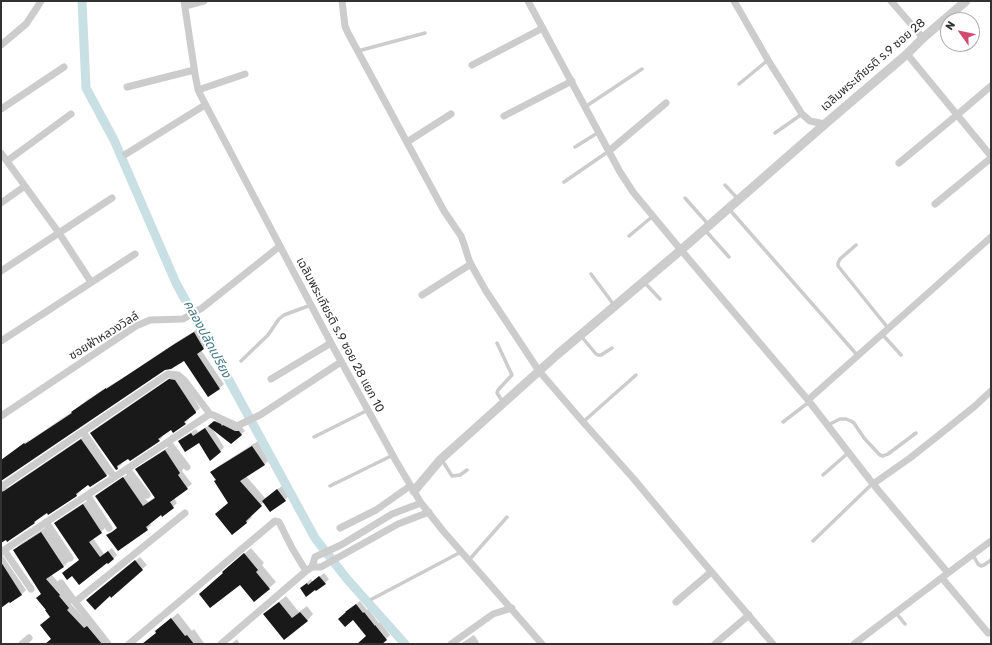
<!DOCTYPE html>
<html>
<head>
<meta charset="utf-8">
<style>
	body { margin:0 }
	#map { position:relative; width:992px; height:645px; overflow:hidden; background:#fff; font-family:Rubik,sans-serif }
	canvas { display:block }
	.frame { position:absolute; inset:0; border:2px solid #323232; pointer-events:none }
	.north { position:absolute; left:940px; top:12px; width:40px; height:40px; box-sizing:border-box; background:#fff; border:1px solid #adadad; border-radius:50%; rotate:303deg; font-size:11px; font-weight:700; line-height:16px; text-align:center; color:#323232 }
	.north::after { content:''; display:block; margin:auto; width:14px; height:18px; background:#d34972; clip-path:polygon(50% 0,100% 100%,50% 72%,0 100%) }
</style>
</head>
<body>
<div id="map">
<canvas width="992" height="645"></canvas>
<div class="frame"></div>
<div class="north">N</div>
</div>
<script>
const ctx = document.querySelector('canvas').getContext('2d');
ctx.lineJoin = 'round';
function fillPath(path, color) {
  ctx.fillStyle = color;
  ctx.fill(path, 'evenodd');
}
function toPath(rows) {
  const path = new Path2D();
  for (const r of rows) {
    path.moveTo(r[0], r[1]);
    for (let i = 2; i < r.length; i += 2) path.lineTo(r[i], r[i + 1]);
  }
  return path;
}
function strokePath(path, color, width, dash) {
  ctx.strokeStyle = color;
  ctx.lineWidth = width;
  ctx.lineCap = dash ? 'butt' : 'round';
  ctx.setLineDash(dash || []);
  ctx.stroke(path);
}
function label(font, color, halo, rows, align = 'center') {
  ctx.font = font + ' Rubik,"Noto Sans Thai",sans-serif';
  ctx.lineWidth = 4;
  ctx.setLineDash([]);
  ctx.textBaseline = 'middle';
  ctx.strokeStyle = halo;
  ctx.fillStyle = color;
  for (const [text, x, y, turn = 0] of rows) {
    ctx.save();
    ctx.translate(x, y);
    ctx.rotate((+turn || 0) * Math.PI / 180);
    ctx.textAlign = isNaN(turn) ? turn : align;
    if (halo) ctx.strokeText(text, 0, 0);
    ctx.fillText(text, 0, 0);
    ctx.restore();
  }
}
const shadow = toPath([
	[198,329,208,344,201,350,224,384,220,388,208,396,184,360,165,369,1,480,1,460,29,440,29,441,73,411,87,400,111,385,129,374,178,341],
	[174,375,180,376,200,408,188,418,189,419,185,423,172,429,162,435,163,436,159,441,121,462,122,464,117,468,91,433,95,429],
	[219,418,239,427,242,427,245,431,241,434,212,428,224,447,220,452,199,442,180,441,184,437,196,429,198,432,210,425],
	[86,435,111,471,107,475,90,486,89,484,80,490,81,491,77,495,49,513,48,511,35,522,7,541,6,538,1,542,1,486,6,488,9,487],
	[258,441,270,459,264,465,246,476,265,498,282,486,289,496,285,500,264,502,250,515,252,517,247,522,232,534,229,503,212,472,217,467],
	[170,446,184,468,182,471,192,484,174,498,177,503,173,507,161,514,150,523,151,525,147,529,108,535,112,531,118,528,97,496,101,492,128,474,148,502,155,497,137,469,141,465],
	[87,501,105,528,101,532,93,538,104,554,112,548,117,555,113,559,80,560,55,523,59,519],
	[46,527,69,561,64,566,51,574,64,589,73,602,71,604,107,644,46,644,52,638,41,625,51,616,37,598,42,593,14,551,19,545],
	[251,548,264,563,262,565,276,582,269,588,254,601,240,583,200,594,224,573,230,566],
	[1,553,26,590,22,594,1,607],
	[140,557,147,565,111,596,110,595,87,600],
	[324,573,329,579,325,583,301,588,311,579,313,582],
	[286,596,299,612,307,606,313,614,307,621,284,638,271,608],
	[360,601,367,610,368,609,379,623,380,622,390,635,381,644,363,644,367,636,347,612],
	[178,613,192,631,194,629,204,643,203,644,142,644,157,632,163,625],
	[474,635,479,642,477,644,460,644],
	[237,639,240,644,231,644]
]);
const canal = toPath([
	[82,1,86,88,114,140,176,283,315,538,347,579,405,644]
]);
const building = toPath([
	[194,332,204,349,197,354,220,389,208,397,184,361,171,369,165,370,1,481,1,460,24,443,25,444,72,413,71,412,106,388,106,389,123,378,173,345],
	[169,379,175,380,196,412,196,413,184,422,186,424,173,433,171,430,158,439,160,441,130,461,128,459,117,466,118,469,116,470,90,433],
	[214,421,221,424,222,426,223,425,235,431,239,431,242,435,231,444,208,426],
	[205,428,221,452,210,461,199,443,185,452,178,441,191,433,193,436],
	[81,439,107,476,90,487,88,485,76,494,77,496,48,515,47,513,34,522,35,523,7,542,6,540,1,543,1,492,4,491],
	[252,446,265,465,240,481,262,506,246,521,247,523,232,535,215,514,228,503,214,481,216,480,210,472],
	[165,450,180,473,178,475,188,489,170,502,174,508,162,517,161,515,146,527,148,530,118,551,106,535,112,532,117,528,95,496,123,477,143,506,155,498,135,469],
	[277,489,286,501,270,512,262,501],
	[83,504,102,533,89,542,100,557,108,551,114,559,108,564,107,563,79,585,72,576,67,580,62,573,79,560,54,523],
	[41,532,64,567,46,579,60,595,59,596,69,608,67,610,84,628,87,626,102,644,45,644,51,639,40,625,50,617,45,610,46,610,36,598,41,594,13,550],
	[244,553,258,570,256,572,270,589,254,602,240,585,210,608,199,594,223,573,222,572],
	[135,560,143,570,111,598,110,596,95,610,86,600],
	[1,562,22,595,10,603,9,602,1,608],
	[319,576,326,584,316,591,315,590,306,597,300,588,307,583,308,585],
	[279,602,292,618,300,612,308,621,284,640,263,614],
	[356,604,363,613,364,612,375,626,375,625,387,640,382,644,357,644,366,636,353,620,345,627,338,619,346,612,345,612],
	[171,618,185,636,187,635,194,644,142,644,156,633,155,631]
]);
const service = toPath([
	[358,51,425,33],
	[739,84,768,60],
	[585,107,642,69],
	[775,133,802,114],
	[575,147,599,132],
	[564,182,609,151],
	[725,185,738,199],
	[685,198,708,224],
	[729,209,858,356],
	[705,230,729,257],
	[629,236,653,216],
	[856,245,840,259,838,263,838,266,888,328],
	[591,274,614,305],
	[644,282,660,299],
	[882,334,901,355],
	[581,336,596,354,598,355,601,355,612,348],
	[497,343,512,375,498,390,497,393,503,402],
	[241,361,268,335,279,319,284,315,311,305],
	[583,422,636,375],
	[783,422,809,402],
	[828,425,840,419,846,419,851,421,854,423,864,438,878,453,880,455,883,456,888,454,916,433],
	[314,437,368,410],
	[442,460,452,476,460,475,467,470],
	[823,475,848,453],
	[330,486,393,455],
	[813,541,873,483],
	[973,555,978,564,981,566,984,565,991,560],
	[469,560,507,517],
	[372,599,461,552],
	[896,613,905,624]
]);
const minor = toPath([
	[184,1,195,74,198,90,201,96,331,343,396,461,421,503,444,532,542,644],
	[342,1,345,26,348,33,444,211,461,236,464,244,469,260,473,268,486,291,539,371,583,422,633,478,698,556,773,644],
	[528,1,620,172,633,192,681,250,808,400,873,484,948,573,991,541],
	[734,1,768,60,802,114,810,121,825,124],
	[891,1,923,38],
	[185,6,204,1],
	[1,45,26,24,38,6,41,1],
	[907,54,991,156],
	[472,65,543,28],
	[127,87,194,70],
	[198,90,245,74],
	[1,109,64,67],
	[504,116,572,81],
	[407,142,451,114],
	[609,151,666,103],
	[1,153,59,233,91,282],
	[126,154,205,105],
	[7,161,71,114],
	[899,163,957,115,991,86],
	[1,203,25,186],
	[935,204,991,158],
	[1,271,112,198],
	[422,295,471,264],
	[1,341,135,254],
	[271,379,331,343],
	[808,400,991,237],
	[1,416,136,326,150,320,183,319,202,308,280,246],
	[83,432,114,477],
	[168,442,187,467],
	[127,469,147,495],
	[873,484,910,458,939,435,975,406,991,391],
	[1,487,168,374,178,375,185,381,210,414,213,415,237,426,260,415,341,362],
	[87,495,109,528],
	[46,522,70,558],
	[340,528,376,510,410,486],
	[4,550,31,589],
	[1,552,210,414],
	[312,567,315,557,341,545,392,514,421,503],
	[942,578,988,633],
	[61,583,75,602,108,644],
	[75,602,185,513],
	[676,602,711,572],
	[22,644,29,638],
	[129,644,275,521,279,522,292,548,306,571],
	[221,644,306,571,312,567,321,567,398,524,429,512],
	[451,644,493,614,512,608],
	[715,644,749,615],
	[854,644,948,573]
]);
const tertiary = toPath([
	[414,491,441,459,558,354,681,250,825,124,907,54,923,38,966,1]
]);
const streetNames = [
	["เฉลิมพระเกียรติ ร.9 ซอย 28",873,65,-41],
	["เฉลิมพระเกียรติ ร.9 ซอย 28 แยก 10",340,335,62],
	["ซอยฟ้าหลวงวิลล์",104,336,-32]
];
const waterNames = [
	["คลองปลัดเปรียง",207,339,62]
];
fillPath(shadow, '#0003');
strokePath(canal, '#c8dfe4', 9);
fillPath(building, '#191919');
strokePath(service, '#ccc', 3.5);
strokePath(minor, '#ccc', 7);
strokePath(tertiary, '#ccc', 9);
label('12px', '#323232', '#fff', streetNames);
label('italic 13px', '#447a86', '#fff', waterNames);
</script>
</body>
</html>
